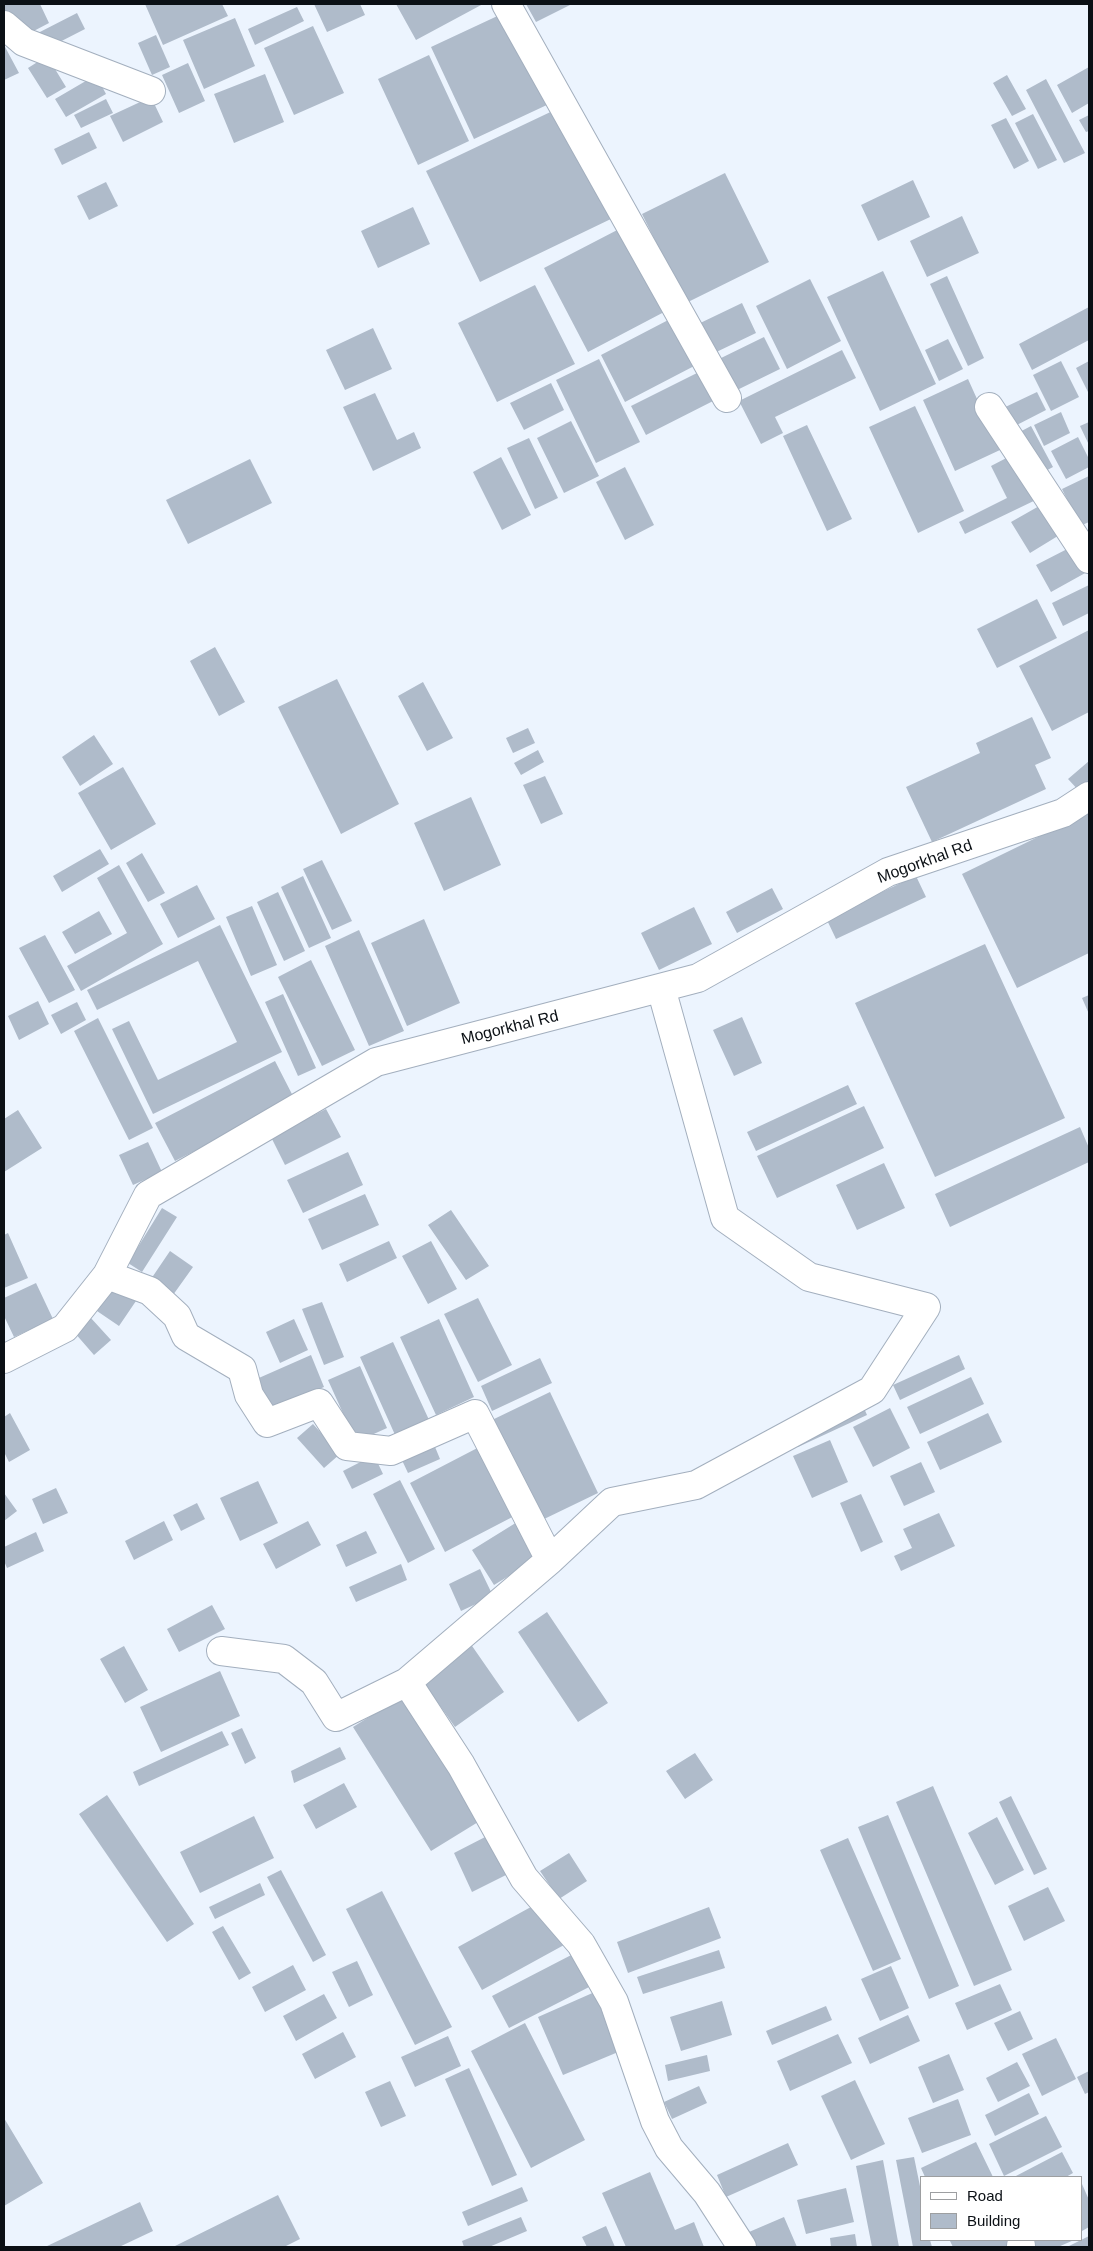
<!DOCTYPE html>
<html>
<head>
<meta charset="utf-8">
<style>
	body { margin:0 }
	#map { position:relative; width:1093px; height:2251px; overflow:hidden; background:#ecf4fe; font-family:Arial,sans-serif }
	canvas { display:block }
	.frame { position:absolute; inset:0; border:5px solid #0b1015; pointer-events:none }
	.legend { position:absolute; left:920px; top:2176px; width:162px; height:65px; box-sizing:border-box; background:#fff; border:1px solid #9d9fa1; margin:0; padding:6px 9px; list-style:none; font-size:15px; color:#0b1015 }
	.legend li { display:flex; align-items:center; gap:10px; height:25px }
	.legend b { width:25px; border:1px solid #9d9fa1 }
</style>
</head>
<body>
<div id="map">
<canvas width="1093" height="2251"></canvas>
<div class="frame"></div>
<ul class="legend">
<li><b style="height:6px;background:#fff"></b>Road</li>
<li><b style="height:14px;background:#afbbca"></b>Building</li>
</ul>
</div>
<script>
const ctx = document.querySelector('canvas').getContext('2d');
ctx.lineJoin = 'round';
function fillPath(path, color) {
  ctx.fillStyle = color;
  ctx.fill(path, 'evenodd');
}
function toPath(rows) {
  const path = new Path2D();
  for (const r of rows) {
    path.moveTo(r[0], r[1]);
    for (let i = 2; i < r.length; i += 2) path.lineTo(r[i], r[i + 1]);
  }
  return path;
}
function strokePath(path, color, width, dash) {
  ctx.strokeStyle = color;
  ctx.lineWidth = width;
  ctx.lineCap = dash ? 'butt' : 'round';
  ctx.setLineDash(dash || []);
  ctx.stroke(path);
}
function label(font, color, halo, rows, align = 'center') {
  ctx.font = font + ' Arial,sans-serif';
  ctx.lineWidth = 4;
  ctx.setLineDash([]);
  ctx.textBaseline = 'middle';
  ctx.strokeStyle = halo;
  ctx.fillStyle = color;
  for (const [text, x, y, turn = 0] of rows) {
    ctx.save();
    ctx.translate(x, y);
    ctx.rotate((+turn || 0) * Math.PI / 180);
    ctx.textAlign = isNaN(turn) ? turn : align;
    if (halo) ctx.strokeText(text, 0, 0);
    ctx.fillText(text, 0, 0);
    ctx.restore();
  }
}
const building = toPath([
	[4,4,40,4,49,23,28,34,4,17],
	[145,4,222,4,228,16,163,45],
	[314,4,360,4,365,15,327,32],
	[396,4,483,4,416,40],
	[526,4,572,4,536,22],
	[297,7,304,21,255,45,248,29],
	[506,12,549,104,474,139,431,47],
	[77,13,85,29,44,50,36,34],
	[235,18,255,66,204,89,183,40],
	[313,26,344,93,294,115,264,48],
	[156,35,170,67,152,75,138,43],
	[4,45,19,73,4,80],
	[429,55,469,141,418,165,378,79],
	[47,56,66,87,47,98,28,68],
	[188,63,205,101,179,113,162,75],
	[1089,67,1089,103,1072,113,1057,85],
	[265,74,284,122,234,143,214,94],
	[96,75,106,94,66,117,55,99],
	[1007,75,1026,109,1012,116,993,83],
	[1046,79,1085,153,1064,163,1026,90],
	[151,97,163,122,123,142,110,116],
	[106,99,113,113,81,128,74,115],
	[561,107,615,217,480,282,426,171],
	[1033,114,1057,160,1038,169,1015,123],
	[1089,115,1089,131,1086,132,1079,120],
	[1006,118,1029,161,1014,169,991,125],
	[89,132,97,148,62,165,54,149],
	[725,173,769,262,686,303,642,214],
	[913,180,930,217,878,241,861,205],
	[106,182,118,206,89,220,77,196],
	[413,207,430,244,378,268,361,231],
	[962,216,979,253,927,277,910,241],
	[623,227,666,311,588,352,544,268],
	[883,271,936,384,880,411,827,297],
	[947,276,984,358,968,366,930,284],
	[810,279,841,341,787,369,756,306],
	[535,285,575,364,497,402,458,323],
	[742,303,756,333,708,356,694,326],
	[1089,307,1089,340,1032,370,1019,344],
	[674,317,698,364,625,402,601,355],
	[373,328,392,369,345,390,326,350],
	[764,337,780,369,733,392,717,360],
	[948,339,963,369,939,381,925,350],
	[842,350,856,378,775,417,783,433,761,444,739,401],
	[599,359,640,442,596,463,556,380],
	[1061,361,1079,397,1051,411,1033,375],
	[1089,361,1089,394,1076,368],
	[705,369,719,398,646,435,631,406],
	[968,379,1000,450,955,471,923,400],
	[551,383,564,410,524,430,510,403],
	[1037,392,1046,410,1009,429,999,410],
	[375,393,397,440,414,432,421,448,373,471,343,407],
	[915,406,964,511,918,533,869,427],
	[1061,412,1070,433,1044,446,1034,425],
	[571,421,599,476,564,493,537,438],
	[1089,422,1089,445,1080,426],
	[807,425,852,519,827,531,783,436],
	[1031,426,1053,467,1036,476,1014,435],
	[1078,437,1089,459,1089,467,1066,479,1051,451],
	[529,438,558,498,535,509,507,448],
	[1016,453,1042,497,965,534,959,522,1007,498,991,466],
	[501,457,531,515,502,530,473,472],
	[250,459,272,503,188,544,166,500],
	[625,467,654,525,625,540,596,482],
	[1089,476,1089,522,1080,526,1062,489],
	[1048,501,1066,531,1030,553,1011,522],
	[1073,546,1087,572,1051,592,1036,565],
	[1089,585,1089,613,1063,626,1052,603],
	[1037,599,1057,638,997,668,977,629],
	[1089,630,1089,712,1052,731,1019,666],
	[215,647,245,702,219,716,190,661],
	[337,679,399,804,341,834,278,707],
	[423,682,453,738,427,751,398,696],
	[1032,717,1051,758,1035,765,1046,789,932,842,906,787,980,753,976,743],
	[528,728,535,743,513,753,506,738],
	[94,735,113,764,80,786,62,757],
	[538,750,544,762,521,775,514,763],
	[1089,761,1089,786,1081,793,1068,779],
	[123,767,156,824,111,850,78,793],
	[545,776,563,814,541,824,523,785],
	[471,797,501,865,444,891,414,823],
	[1089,812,1089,953,1017,988,962,874],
	[100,849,109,864,62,892,53,876],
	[142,853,165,893,148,902,126,863],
	[322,860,352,921,332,930,303,869],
	[119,865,163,944,81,991,67,966,127,933,97,878],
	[303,876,331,938,309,948,281,887],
	[916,876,926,897,836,939,826,918],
	[197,885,215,919,178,938,160,904],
	[772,888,783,909,737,933,726,912],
	[278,892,305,951,284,961,257,902],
	[252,906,277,965,251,976,226,917],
	[694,907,712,944,659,970,641,933],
	[99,911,112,934,75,954,62,932],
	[424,919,460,1003,407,1026,371,943],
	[220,925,282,1052,153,1114,112,1029,129,1021,158,1080,237,1042,198,961,97,1010,87,990],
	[359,930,404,1031,369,1046,325,946],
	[45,935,75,990,49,1003,19,948],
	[985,944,1065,1118,935,1177,855,1003],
	[311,960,355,1050,322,1066,278,977],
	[283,994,316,1068,298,1076,265,1002],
	[1089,995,1089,1014,1082,998],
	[38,1001,49,1024,19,1040,8,1016],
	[77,1002,86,1020,61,1034,51,1015],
	[742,1017,762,1063,734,1076,713,1030],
	[98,1018,153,1128,129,1140,74,1031],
	[275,1061,295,1100,175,1161,155,1123],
	[848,1085,857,1104,756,1151,747,1132],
	[864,1106,884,1148,777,1198,757,1156],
	[326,1109,341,1137,285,1165,271,1137],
	[18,1110,42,1148,4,1172,4,1119],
	[1080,1127,1089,1148,1089,1162,950,1227,935,1194],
	[148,1142,162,1172,133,1185,119,1155],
	[348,1152,363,1185,303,1213,287,1180],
	[884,1163,905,1208,857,1230,836,1185],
	[365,1194,379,1225,322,1250,308,1219],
	[162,1208,177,1217,142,1272,128,1263],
	[451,1210,489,1266,466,1280,428,1225],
	[8,1233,28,1278,4,1288,4,1235],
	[389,1241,397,1258,347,1282,339,1264],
	[431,1241,457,1289,428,1304,402,1256],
	[170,1251,193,1267,173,1295,151,1279],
	[36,1283,53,1319,14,1337,4,1316,4,1298],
	[114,1285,136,1301,119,1326,97,1311],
	[478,1298,512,1365,478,1382,444,1314],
	[322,1302,344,1357,324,1365,302,1309],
	[90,1317,111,1340,94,1355,74,1332],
	[294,1319,308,1350,280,1363,266,1332],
	[439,1319,474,1397,436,1415,400,1337],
	[393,1342,430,1422,396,1437,360,1357],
	[311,1355,324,1387,266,1412,252,1381],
	[959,1355,965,1369,900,1400,893,1385],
	[540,1358,552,1383,492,1411,481,1386],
	[360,1366,387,1428,356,1442,328,1380],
	[971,1377,984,1404,920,1434,907,1407],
	[550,1392,598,1493,540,1521,492,1420],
	[863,1406,867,1415,798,1447,794,1438],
	[890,1408,910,1448,873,1467,853,1427],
	[10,1413,30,1450,9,1462,4,1452,4,1417],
	[988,1413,1002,1442,940,1470,927,1442],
	[313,1424,340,1454,324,1468,297,1438],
	[830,1440,848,1482,812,1498,793,1456],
	[433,1442,440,1459,408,1473,400,1456],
	[487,1443,522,1512,445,1552,410,1483],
	[374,1455,383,1474,352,1489,343,1471],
	[921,1462,935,1492,904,1506,890,1476],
	[400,1480,435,1549,408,1563,373,1494],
	[258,1481,278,1523,240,1541,220,1498],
	[56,1488,68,1513,43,1524,32,1499],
	[4,1493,17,1511,4,1521],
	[861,1494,883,1542,861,1552,840,1503],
	[197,1503,205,1519,181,1531,173,1515],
	[939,1513,955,1546,901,1571,894,1556,912,1548,903,1529],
	[522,1519,543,1555,494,1585,472,1550],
	[164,1521,173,1540,134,1560,125,1541],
	[308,1521,321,1545,276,1569,263,1544],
	[366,1531,377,1553,346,1567,336,1545],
	[36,1532,44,1551,7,1568,4,1561,4,1547],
	[401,1564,407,1580,356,1602,349,1587],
	[480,1569,493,1596,461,1611,449,1584],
	[212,1605,225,1629,179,1652,167,1629],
	[547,1612,608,1703,578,1722,518,1632],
	[470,1643,504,1692,455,1727,421,1679],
	[124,1646,148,1690,125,1703,100,1659],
	[220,1671,240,1716,161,1752,140,1707],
	[404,1695,483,1819,431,1851,353,1727],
	[242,1728,256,1758,245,1764,231,1733],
	[222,1731,229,1745,139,1786,133,1772],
	[340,1747,346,1759,294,1783,291,1771],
	[695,1753,713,1780,685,1799,666,1771],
	[344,1783,357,1807,316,1829,303,1805],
	[933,1786,1012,1970,974,1986,896,1802],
	[107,1795,194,1924,167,1942,79,1814],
	[1011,1796,1047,1869,1034,1875,999,1802],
	[888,1815,959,1986,929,1999,858,1827],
	[254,1816,274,1858,200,1893,180,1852],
	[997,1817,1024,1870,995,1885,968,1833],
	[489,1835,508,1874,472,1892,454,1853],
	[848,1838,901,1959,873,1971,820,1850],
	[569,1853,587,1881,559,1899,540,1871],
	[281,1870,326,1955,313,1962,267,1877],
	[260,1883,265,1895,215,1919,209,1907],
	[1048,1887,1065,1921,1024,1941,1008,1906],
	[382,1891,452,2027,415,2045,346,1909],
	[540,1902,564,1945,482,1990,458,1947],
	[709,1907,721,1938,628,1973,617,1942],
	[223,1926,251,1973,239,1980,212,1932],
	[719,1950,725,1968,643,1994,637,1977],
	[579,1951,595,1984,509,2028,492,1996],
	[357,1961,373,1995,349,2007,332,1972],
	[293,1965,306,1990,265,2012,252,1987],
	[891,1966,909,2008,880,2021,861,1979],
	[1000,1984,1012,2010,967,2030,955,2003],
	[597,1991,623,2050,563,2075,538,2017],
	[324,1994,337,2018,296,2041,283,2016],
	[722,2001,732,2035,681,2051,670,2017],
	[826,2006,832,2020,772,2045,766,2031],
	[1020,2011,1033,2039,1008,2051,994,2023],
	[908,2015,920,2041,870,2064,858,2038],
	[525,2023,585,2140,531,2168,471,2051],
	[343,2032,356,2057,315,2079,302,2054],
	[838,2034,852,2063,790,2091,777,2061],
	[448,2036,461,2066,415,2087,401,2057],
	[1056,2038,1076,2079,1042,2096,1022,2054],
	[949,2054,964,2090,933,2103,918,2067],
	[707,2055,710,2071,668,2081,665,2065],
	[1017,2062,1030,2086,998,2102,986,2078],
	[469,2068,517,2175,492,2186,445,2079],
	[1089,2071,1089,2092,1085,2094,1077,2077],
	[855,2080,885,2144,851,2160,821,2096],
	[390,2081,406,2116,381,2127,365,2092],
	[699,2086,707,2103,672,2119,664,2102],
	[1029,2093,1039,2114,995,2136,985,2115],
	[958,2099,971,2135,922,2153,908,2118],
	[1046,2116,1062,2147,1004,2176,989,2144],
	[4,2118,43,2183,4,2206],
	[976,2142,993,2177,925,2177,921,2168],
	[788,2143,798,2165,726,2197,717,2175],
	[1062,2152,1073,2173,1066,2177,1014,2177],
	[914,2157,922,2196,922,2240,930,2240,932,2247,913,2247,896,2160],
	[883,2160,899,2247,872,2247,856,2166],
	[650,2172,675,2230,694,2222,704,2247,626,2247,602,2193],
	[1082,2184,1089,2200,1089,2227,1082,2231],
	[522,2187,528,2201,468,2226,462,2212],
	[846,2188,854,2222,806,2234,797,2200],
	[278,2195,300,2239,284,2247,173,2247],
	[140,2202,153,2231,119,2247,45,2247],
	[521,2217,527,2231,489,2247,464,2247,462,2241],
	[784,2217,797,2247,747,2247,742,2235],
	[606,2226,615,2247,587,2247,582,2237],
	[855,2234,857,2247,831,2247,830,2238],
	[1089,2236,1089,2247,1067,2247],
	[953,2240,1012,2240,1014,2247,953,2247,950,2241],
	[1028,2240,1074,2240,1058,2247,1032,2247]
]);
const minor = toPath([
	[506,4,727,398],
	[4,25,24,42,151,91],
	[989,407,1089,559],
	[107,1275,150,1291,177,1316,186,1336,242,1369,249,1395,267,1423,319,1403,347,1446,391,1451,475,1414,550,1560,407,1682],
	[4,1359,65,1328,107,1275,148,1195,376,1062,698,978,888,872,1063,813,1089,796],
	[550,1560,612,1502,696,1485,872,1390,926,1307,809,1277,725,1218,661,988],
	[221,1651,284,1659,314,1682,336,1717,407,1682,461,1765,524,1878,581,1944,614,2002,655,2121,669,2148,707,2193,742,2247],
	[1021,2246,1021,2247]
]);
const streetNames = [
	["Mogorkhal Rd",925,862,-20],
	["Mogorkhal Rd",510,1028,-14]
];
fillPath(building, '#afbbca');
strokePath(minor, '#a3afbe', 30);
strokePath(minor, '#fff', 28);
label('16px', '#0b1015', '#fff', streetNames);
</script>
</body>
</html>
